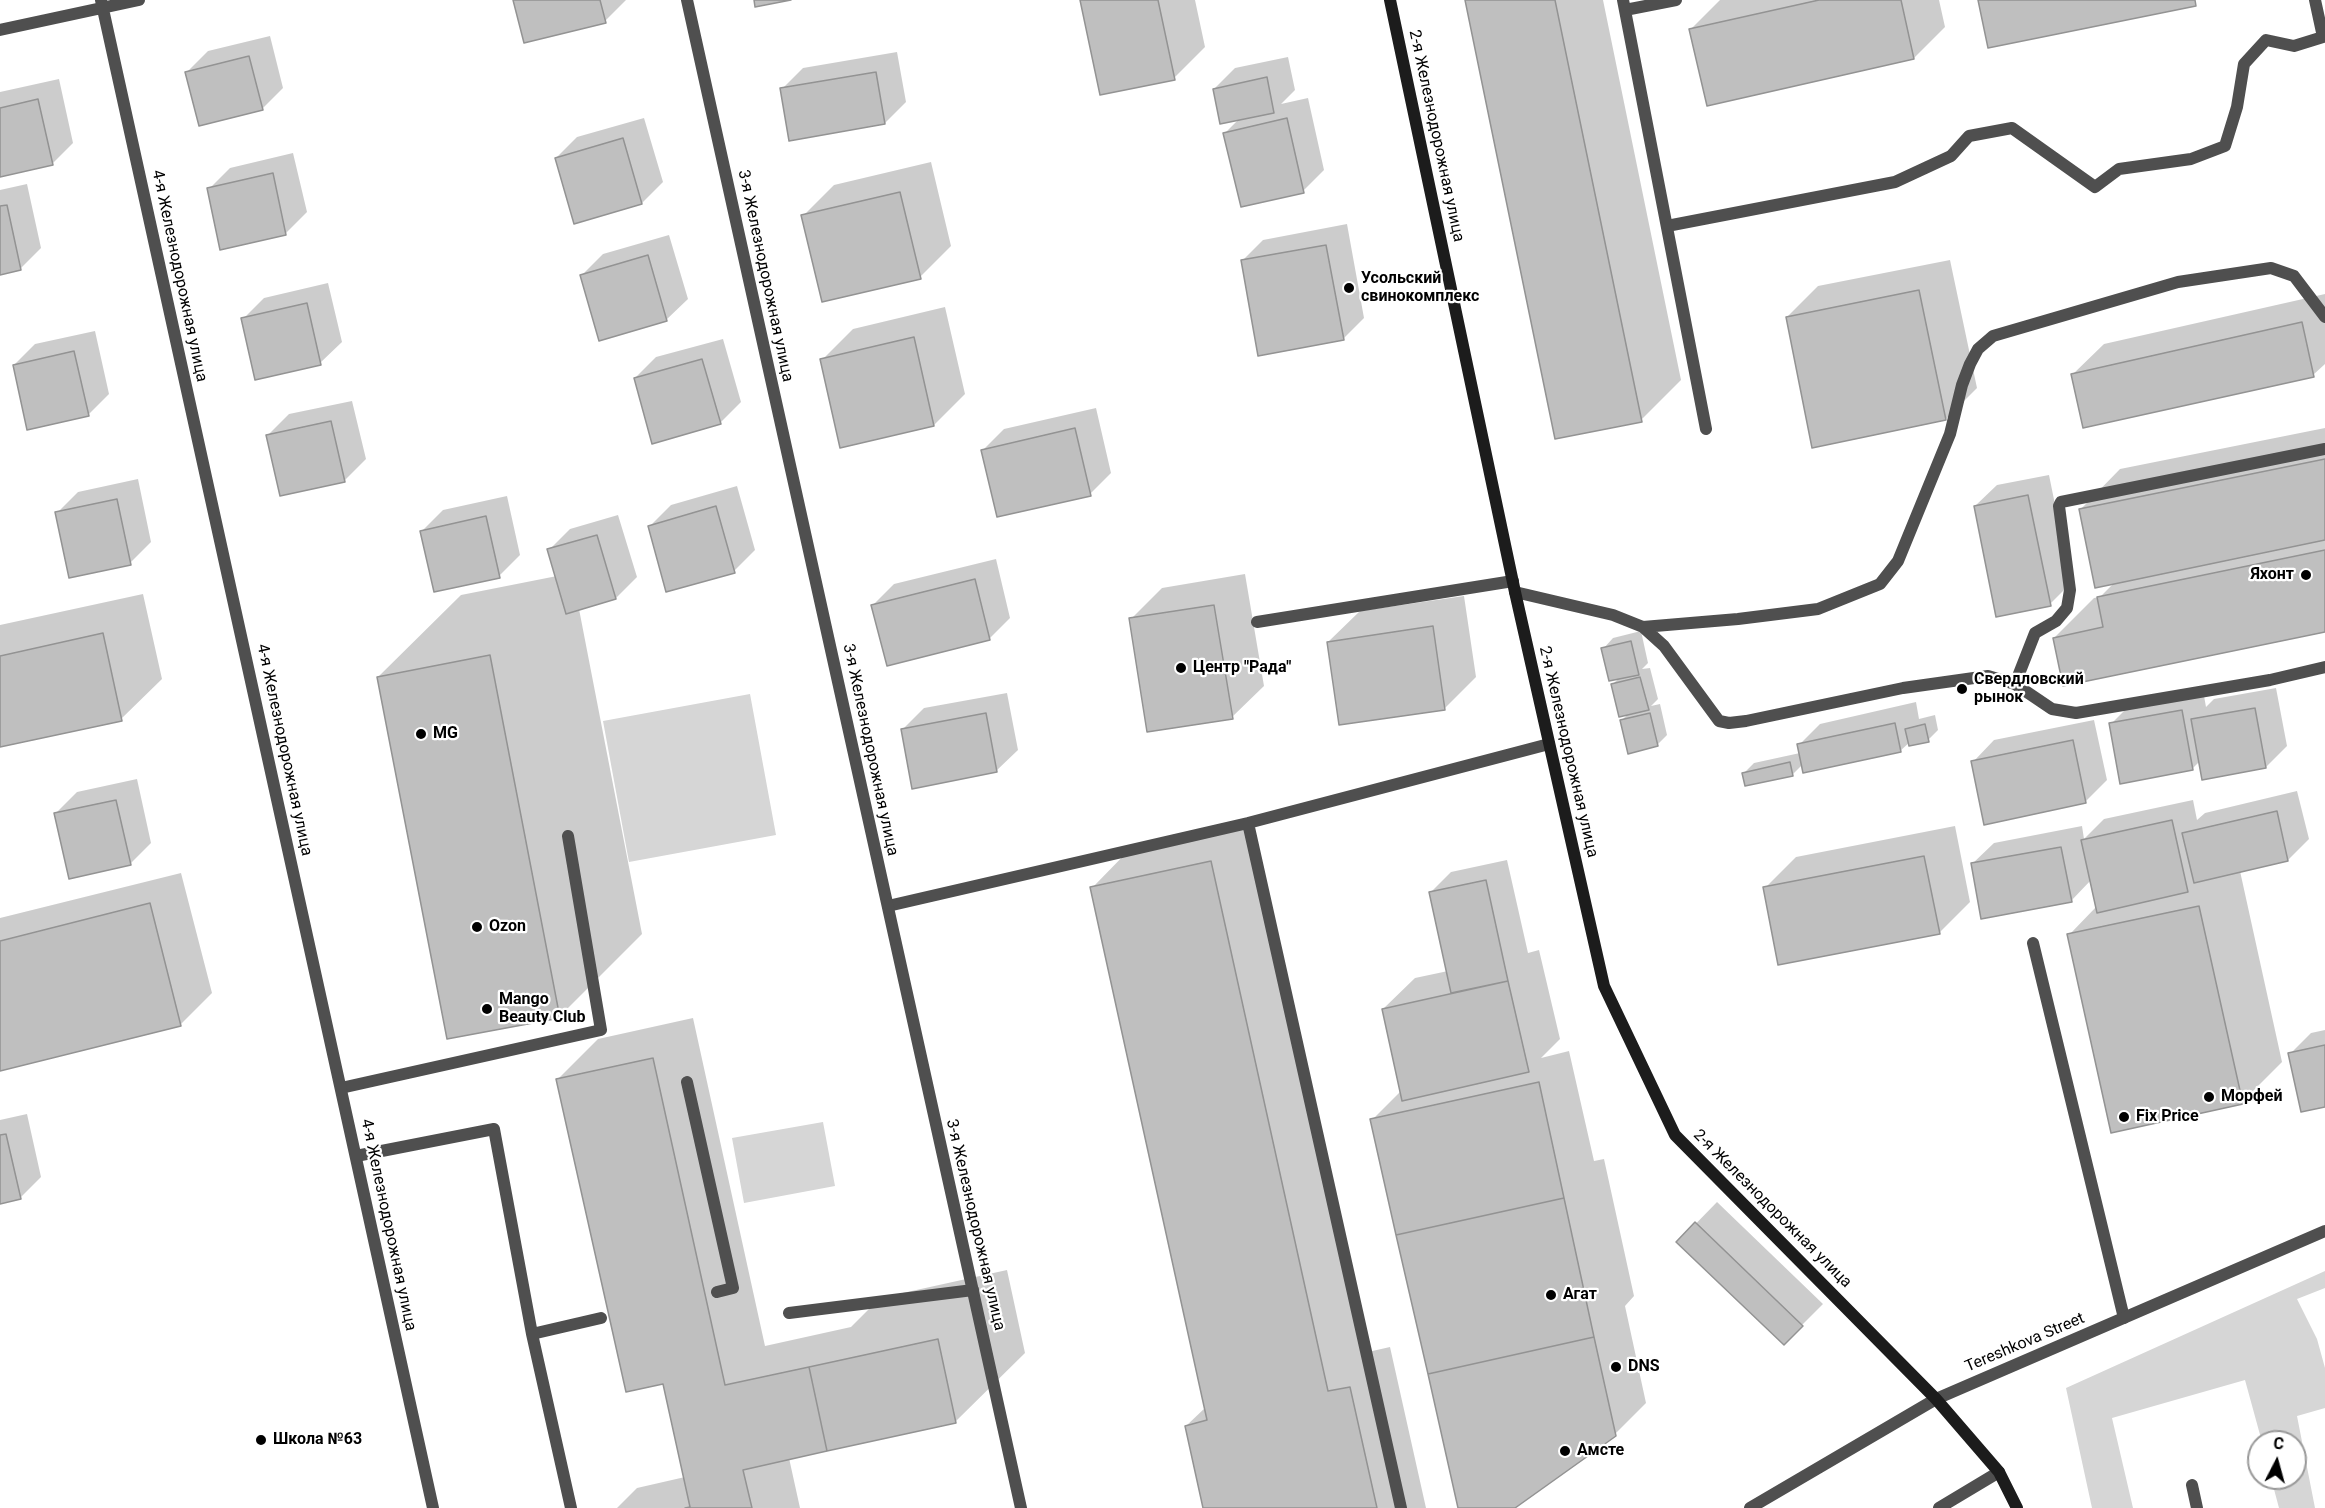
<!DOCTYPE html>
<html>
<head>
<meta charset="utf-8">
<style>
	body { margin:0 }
	#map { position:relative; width:2325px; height:1508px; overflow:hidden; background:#fff; font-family:Roboto,sans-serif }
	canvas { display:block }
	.north { position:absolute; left:2247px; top:1430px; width:60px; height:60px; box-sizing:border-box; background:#fff; border:2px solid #999; border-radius:50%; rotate:6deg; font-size:16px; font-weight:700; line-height:24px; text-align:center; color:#000 }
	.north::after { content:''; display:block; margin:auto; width:21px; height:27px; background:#000; clip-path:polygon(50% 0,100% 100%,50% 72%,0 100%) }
</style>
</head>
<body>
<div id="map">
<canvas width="2325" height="1508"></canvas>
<div class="north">С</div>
</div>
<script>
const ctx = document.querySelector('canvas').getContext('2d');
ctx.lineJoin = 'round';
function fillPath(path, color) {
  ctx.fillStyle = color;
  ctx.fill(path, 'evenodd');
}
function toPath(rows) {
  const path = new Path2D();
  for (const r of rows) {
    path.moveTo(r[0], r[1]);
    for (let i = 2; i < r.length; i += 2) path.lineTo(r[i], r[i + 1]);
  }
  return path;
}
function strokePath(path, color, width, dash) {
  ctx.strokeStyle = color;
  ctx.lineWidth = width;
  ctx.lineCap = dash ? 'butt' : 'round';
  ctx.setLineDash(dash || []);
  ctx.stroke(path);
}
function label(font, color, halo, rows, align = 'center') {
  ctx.font = font + ' Roboto,sans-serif';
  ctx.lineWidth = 4.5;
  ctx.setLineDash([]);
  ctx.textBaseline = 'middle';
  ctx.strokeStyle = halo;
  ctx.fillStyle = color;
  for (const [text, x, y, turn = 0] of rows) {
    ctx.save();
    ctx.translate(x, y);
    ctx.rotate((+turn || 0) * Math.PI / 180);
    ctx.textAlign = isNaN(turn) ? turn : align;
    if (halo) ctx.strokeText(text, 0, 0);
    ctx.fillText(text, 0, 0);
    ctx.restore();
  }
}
const green = toPath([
	[750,694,776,835,629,862,603,721],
	[823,1122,835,1186,744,1203,732,1138],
	[2325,1271,2325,1288,2297,1299,2317,1339,2325,1368,2325,1408,2297,1416,2315,1508,2279,1508,2271,1478,2295,1478,2295,1442,2262,1442,2245,1380,2112,1418,2133,1508,2092,1508,2066,1388]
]);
const shadow = toPath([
	[515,0,626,0,605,21],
	[1082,0,1195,0,1205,47,1174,78],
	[1467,0,1603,0,1681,380,1641,420],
	[1720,0,1939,0,1945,27,1914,58,1691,29],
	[270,36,283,88,262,109,187,72,208,51],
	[897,52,906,102,885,123,782,89,803,68],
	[1288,57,1295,90,1281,104,1308,98,1324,170,1303,191,1225,133,1240,118,1214,89,1235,68],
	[59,79,73,143,52,164,0,175,0,92],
	[644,118,663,182,642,203,556,158,577,137],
	[293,153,307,212,286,233,222,248,209,189,230,168],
	[931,162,951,246,920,277,803,216,834,185],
	[27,184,41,248,20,269,0,274,0,190],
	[1347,224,1364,318,1343,339,1242,261,1263,240],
	[669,235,688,299,666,320,582,275,603,254],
	[1950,260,1977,388,1946,419,1787,317,1818,286],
	[328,283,342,342,320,363,243,319,264,298],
	[2325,294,2325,364,2313,375,2072,375,2104,344],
	[945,307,965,394,934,425,822,360,853,329],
	[95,331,109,394,88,415,14,365,35,344],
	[723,339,741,402,720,423,635,378,656,357],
	[352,401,366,459,345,480,267,436,289,414],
	[1096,408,1111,473,1090,494,983,450,1004,429],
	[2325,428,2325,631,2054,638,2094,598,2100,597,2115,582,2080,510,2120,469],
	[2049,475,2071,583,2050,604,1975,506,1997,485],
	[138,479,151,542,130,563,57,513,78,492],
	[737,486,755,550,734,571,650,526,671,505],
	[507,496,520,555,499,576,422,531,443,510],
	[618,515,637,577,616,598,579,609,642,934,560,1016,378,677,461,595,557,576,549,550,570,529],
	[996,559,1010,618,989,639,873,605,894,584],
	[1245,574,1264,686,1232,717,1131,619,1162,588],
	[143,594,162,679,121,719,0,745,0,625],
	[1464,596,1476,677,1444,709,1328,642,1360,611],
	[1641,631,1648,663,1642,669,1650,668,1658,699,1651,706,1660,704,1667,735,1657,745,1622,720,1629,713,1613,684,1619,678,1603,649,1613,638],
	[2276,688,2287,746,2266,767,2200,761,2192,769,2111,724,2132,703,2203,690,2206,707,2214,699],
	[1007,693,1018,750,996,771,903,729,924,708],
	[1916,702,1919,719,1935,715,1938,730,1928,740,1910,742,1900,751,1803,764,1792,775,1744,773,1754,763,1800,753,1799,745,1820,724],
	[2094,720,2107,780,2086,801,1973,762,1994,740],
	[137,779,151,843,130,864,56,813,77,792],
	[2297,791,2309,839,2288,860,2240,871,2282,1062,2242,1102,2069,935,2097,906,2091,880,2071,901,1972,864,1994,843,2082,826,2084,839,2104,819,2193,800,2197,820,2205,813],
	[1251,822,1368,1352,1390,1347,1426,1508,1204,1508,1186,1426,1206,1407,1092,888,1132,847],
	[1955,826,1970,902,1939,933,1765,888,1796,857],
	[1507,860,1528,953,1539,950,1560,1039,1541,1058,1569,1051,1594,1161,1604,1159,1634,1296,1625,1306,1646,1403,1615,1434,1512,1508,1459,1508,1372,1120,1402,1090,1383,1009,1415,978,1448,971,1430,893,1451,872],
	[181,873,212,993,180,1025,0,1070,0,918],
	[693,1018,765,1346,851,1327,880,1298,1007,1270,1025,1353,955,1422,789,1458,800,1508,617,1508,637,1488,685,1477,664,1382,558,1079,598,1039],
	[2325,1030,2325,1106,2290,1054,2311,1033],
	[27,1114,41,1177,20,1198,0,1203,0,1120],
	[1717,1202,1823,1304,1784,1343,1678,1242]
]);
const building = toPath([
	[513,0,600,0,606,23,524,43,513,0],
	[754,0,791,0,755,7,754,0],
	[1080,0,1158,0,1175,80,1100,95,1080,0],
	[1465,0,1555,0,1642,422,1555,439,1465,0],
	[1819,0,1901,0,1914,59,1707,106,1689,29,1819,0],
	[1978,0,2195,0,2196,6,1988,48,1978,0],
	[249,56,263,110,199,126,185,72,249,56],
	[876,72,885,124,789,141,780,88,876,72],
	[1267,77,1274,113,1220,124,1213,89,1267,77],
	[38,99,53,165,0,177,0,108,38,99],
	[1287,118,1304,193,1241,207,1223,133,1287,118],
	[623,138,642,204,574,224,555,158,623,138],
	[273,173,286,235,220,250,207,188,273,173],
	[900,192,921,279,822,302,801,215,900,192],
	[7,205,21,270,0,275,0,206,7,205],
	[1326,245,1344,340,1258,356,1241,260,1326,245],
	[648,255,667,321,599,341,580,275,648,255],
	[1919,290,1946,420,1812,448,1786,317,1919,290],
	[307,303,321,365,255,380,241,318,307,303],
	[2302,322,2314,377,2083,428,2071,374,2302,322],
	[914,337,934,426,840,448,820,359,914,337],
	[74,351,89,416,27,430,13,365,74,351],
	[702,359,721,424,652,444,634,378,702,359],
	[331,421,345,482,280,496,266,435,331,421],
	[1075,428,1091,496,997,517,981,450,1075,428],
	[2325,459,2325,540,2095,588,2079,509,2325,459],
	[2028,495,2051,606,1996,617,1974,506,2028,495],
	[117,499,131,565,69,578,55,512,117,499],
	[716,506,735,573,666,592,648,526,716,506],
	[486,516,500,578,434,592,420,531,486,516],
	[597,535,616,599,566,614,547,549,597,535],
	[2325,550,2325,632,2063,686,2053,638,2103,627,2097,597,2325,550],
	[975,579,990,640,887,666,871,605,975,579],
	[1214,605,1233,719,1147,732,1129,618,1214,605],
	[1433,626,1445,710,1339,725,1327,642,1433,626],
	[103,633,122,721,0,747,0,656,103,633],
	[1631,641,1639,675,1609,681,1601,648,1631,641],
	[490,655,560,1018,447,1039,377,677,490,655],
	[1640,677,1649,710,1619,717,1611,684,1640,677],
	[2255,708,2266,768,2202,780,2191,719,2255,708],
	[2182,710,2193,770,2120,784,2109,723,2182,710],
	[986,713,997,772,912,789,901,729,986,713],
	[1650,713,1658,746,1628,754,1620,720,1650,713],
	[1895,723,1901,752,1803,773,1797,744,1895,723],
	[1925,724,1929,742,1909,746,1905,729,1925,724],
	[2073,740,2086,803,1984,825,1971,761,2073,740],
	[1790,762,1793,776,1745,786,1742,773,1790,762],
	[116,800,131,865,69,879,54,813,116,800],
	[2277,811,2288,861,2194,883,2182,833,2277,811],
	[2172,820,2188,892,2097,913,2081,840,2172,820],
	[2061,847,2072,902,1981,919,1971,863,2061,847],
	[1924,856,1940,934,1778,965,1763,887,1924,856],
	[1211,861,1328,1391,1350,1387,1377,1508,1203,1508,1185,1426,1207,1420,1090,887,1211,861],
	[1486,880,1508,981,1451,993,1429,892,1486,880],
	[150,903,181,1026,0,1071,0,941,150,903],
	[2199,906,2243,1104,2111,1133,2067,934,2199,906],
	[1508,981,1529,1072,1402,1101,1382,1009,1508,981],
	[2325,1045,2325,1107,2301,1112,2288,1053,2325,1045],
	[653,1058,725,1385,809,1367,827,1451,743,1470,752,1508,685,1508,690,1507,663,1384,626,1392,556,1079,653,1058],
	[1539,1082,1564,1198,1396,1235,1370,1119,1539,1082],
	[6,1134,21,1199,0,1204,0,1135,6,1134],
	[1564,1198,1594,1337,1428,1374,1396,1235,1564,1198],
	[1695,1222,1803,1326,1784,1345,1676,1242,1695,1222],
	[1594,1337,1616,1436,1515,1508,1458,1508,1428,1374,1594,1337],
	[938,1339,956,1423,827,1451,809,1367,938,1339]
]);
const service = toPath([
	[1623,0,1706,429],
	[1625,10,1676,0],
	[1667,226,1895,182,1951,156,1969,136,2012,128,2095,187,2119,169,2191,159,2225,146,2237,107,2244,64,2266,40,2294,46,2323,37,2315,0],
	[2325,449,2061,502,2059,506,2070,590,2067,608,2056,621,2035,633,2015,684,2052,709,2076,713,2270,680,2325,667],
	[1515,592,1613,615,1643,627,1664,646,1719,721,1729,723,1746,721,1903,688,1988,676,2015,684],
	[1257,622,1513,581],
	[1643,627,1738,619,1818,609,1880,584,1898,561,1950,434,1962,385,1970,364,1978,349,1993,336,2178,282,2271,268,2294,276,2325,317],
	[1248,823,1401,1508],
	[888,906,1248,823,1549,744],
	[2033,943,2124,1318],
	[687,1082,733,1288,717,1292],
	[341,1088,601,1030,568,836],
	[356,1156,494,1129,532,1334,571,1508],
	[789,1313,973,1290],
	[532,1334,601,1318],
	[2192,1485,2197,1508]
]);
const minor = toPath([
	[101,0,433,1508],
	[687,0,1021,1508],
	[0,30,139,0]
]);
const tertiary = toPath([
	[1750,1508,1936,1399,2325,1231],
	[1939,1508,1999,1472]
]);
const secondary = toPath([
	[1390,0,1515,592,1604,986,1675,1135,1936,1399,1999,1472,2017,1508]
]);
const markers = [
	[1349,288,6,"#000"],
	[2306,575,6,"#000"],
	[1181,668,6,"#000"],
	[1962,689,6,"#000"],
	[421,734,6,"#000"],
	[477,927,6,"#000"],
	[487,1009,6,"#000"],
	[2209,1097,6,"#000"],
	[2124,1117,6,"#000"],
	[1551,1295,6,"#000"],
	[1616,1367,6,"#000"],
	[261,1440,6,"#000"],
	[1565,1451,6,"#000"]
];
const streetNames = [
	["2-я Железнодорожная улица",1436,136,78],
	["4-я Железнодорожная улица",179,276,78],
	["3-я Железнодорожная улица",765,276,78],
	["4-я Железнодорожная улица",284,750,78],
	["3-я Железнодорожная улица",870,750,78],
	["2-я Железнодорожная улица",1568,752,77],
	["2-я Железнодорожная улица",1772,1209,45],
	["4-я Железнодорожная улица",388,1225,78],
	["3-я Железнодорожная улица",975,1225,77],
	["Tereshkova Street",2025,1343,-23]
];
const poiNames = [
	["Усольский",1361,279],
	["свинокомплекс",1361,297],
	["Яхонт",2294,575,"right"],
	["Центр \"Рада\"",1193,668],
	["Свердловский",1974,680],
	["рынок",1974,698],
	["MG",433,734],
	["Ozon",489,927],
	["Mango",499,1000],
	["Beauty Club",499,1018],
	["Морфей",2221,1097],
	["Fix Price",2136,1117],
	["Агат",1563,1295],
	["DNS",1628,1367],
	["Школа №63",273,1440],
	["Амсте",1577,1451]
];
fillPath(green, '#d6d6d6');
fillPath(shadow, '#0003');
fillPath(building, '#bfbfbf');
strokePath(building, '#939393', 1.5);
strokePath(service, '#4f4f4f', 12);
strokePath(minor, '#4f4f4f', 12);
strokePath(tertiary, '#4f4f4f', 12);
strokePath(secondary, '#1c1c1c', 12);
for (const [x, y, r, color] of markers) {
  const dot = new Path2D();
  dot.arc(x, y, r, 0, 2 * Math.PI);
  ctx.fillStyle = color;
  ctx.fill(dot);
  strokePath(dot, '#fff', 2);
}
label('16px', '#000', '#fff', streetNames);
label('bold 16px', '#000', '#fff', poiNames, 'left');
</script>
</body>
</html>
